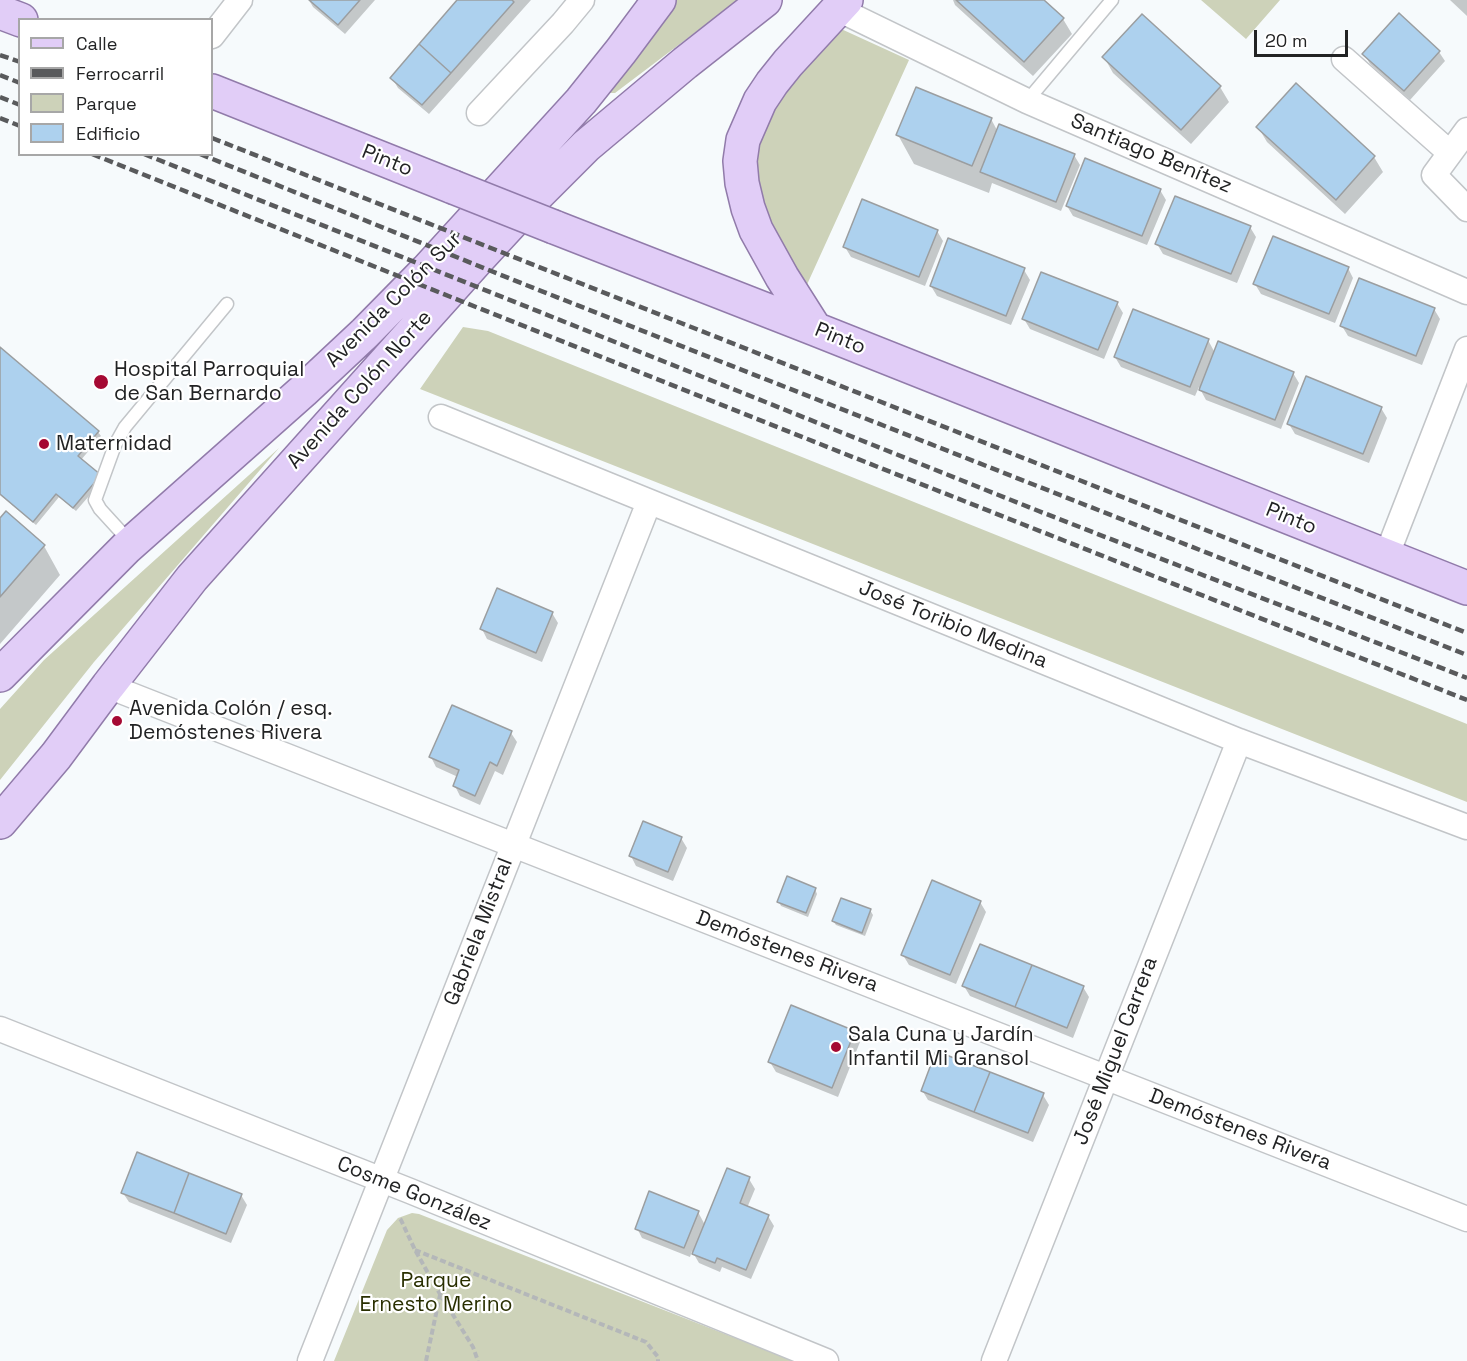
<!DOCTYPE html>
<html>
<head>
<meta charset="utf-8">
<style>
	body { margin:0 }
	#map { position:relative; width:1467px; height:1361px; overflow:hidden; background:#f6fafc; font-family:"Space Grotesk",sans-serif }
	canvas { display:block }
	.legend { position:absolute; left:18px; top:18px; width:195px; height:138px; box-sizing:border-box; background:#fff; border:2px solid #a7a7a7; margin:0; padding:8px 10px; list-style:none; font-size:18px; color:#222324 }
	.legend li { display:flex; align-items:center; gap:12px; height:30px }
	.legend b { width:30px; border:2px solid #a7a7a7 }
	.scale { position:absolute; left:1254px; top:30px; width:94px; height:27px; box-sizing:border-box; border:3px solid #222324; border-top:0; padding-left:8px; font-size:18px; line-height:21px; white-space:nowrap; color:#222324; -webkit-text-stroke:4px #fff; paint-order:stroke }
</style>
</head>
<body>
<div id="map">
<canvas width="1467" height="1361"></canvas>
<ul class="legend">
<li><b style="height:8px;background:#e1cdf7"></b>Calle</li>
<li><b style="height:8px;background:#595a5c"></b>Ferrocarril</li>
<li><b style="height:16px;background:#cdd2b9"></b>Parque</li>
<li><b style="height:16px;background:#add1ee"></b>Edificio</li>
</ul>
<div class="scale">20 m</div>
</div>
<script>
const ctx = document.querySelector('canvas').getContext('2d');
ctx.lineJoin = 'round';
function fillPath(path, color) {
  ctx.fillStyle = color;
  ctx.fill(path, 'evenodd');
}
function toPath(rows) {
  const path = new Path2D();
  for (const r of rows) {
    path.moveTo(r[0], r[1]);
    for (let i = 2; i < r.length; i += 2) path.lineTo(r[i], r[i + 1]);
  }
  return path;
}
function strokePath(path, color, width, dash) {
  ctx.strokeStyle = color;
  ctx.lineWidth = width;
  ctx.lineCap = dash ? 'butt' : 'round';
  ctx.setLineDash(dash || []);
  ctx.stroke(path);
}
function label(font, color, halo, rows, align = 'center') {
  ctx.font = font + ' "Space Grotesk",sans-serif';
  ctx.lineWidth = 4.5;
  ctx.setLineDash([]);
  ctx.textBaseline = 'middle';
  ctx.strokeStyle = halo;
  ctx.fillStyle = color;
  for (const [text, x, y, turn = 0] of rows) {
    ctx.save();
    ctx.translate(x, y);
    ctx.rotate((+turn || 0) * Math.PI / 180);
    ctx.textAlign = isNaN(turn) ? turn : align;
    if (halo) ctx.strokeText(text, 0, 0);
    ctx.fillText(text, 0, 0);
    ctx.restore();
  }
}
const green = toPath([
	[676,0,738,0,615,93,609,93],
	[1201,0,1280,0,1246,39],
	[839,28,909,60,805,289,767,216,754,160,772,105],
	[463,327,488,331,1467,724,1467,802,420,389],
	[279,448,94,662,0,780,0,709,44,660],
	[412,1213,419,1214,794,1361,334,1361,387,1230,398,1218]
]);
const shadow = toPath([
	[309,0,375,0,345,34,313,7],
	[460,0,531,0,429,114,398,88,392,78],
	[953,0,1042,0,1063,19,1072,34,1033,76,955,5],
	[1450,0,1467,0,1467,16],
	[1439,52,1445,61,1410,100,1370,64,1364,54],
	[1104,57,1220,87,1229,102,1191,144,1113,73],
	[991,119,998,132,1074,155,1080,165,1061,211,992,183,989,193,914,164,898,135],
	[1258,127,1374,157,1383,172,1345,214,1267,142],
	[1160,190,1166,200,1147,245,1073,216,1067,206],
	[1250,227,1256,237,1237,283,1163,254,1157,244],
	[937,231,943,241,925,286,851,257,845,247],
	[1348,268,1353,278,1335,323,1261,294,1255,284],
	[1024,270,1030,280,1011,325,937,296,931,286],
	[1117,303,1123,313,1104,359,1030,329,1024,319],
	[1434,309,1440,319,1422,365,1348,336,1342,326],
	[1208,340,1215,353,1293,373,1299,383,1281,429,1206,400,1199,387,1195,396,1121,367,1115,357],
	[0,349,98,432,101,436,81,460,102,481,76,511,59,497,36,525,0,495],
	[1381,408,1387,418,1369,463,1295,434,1289,424],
	[0,520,44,546,60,575,0,644],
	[552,613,558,623,542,662,487,639,482,629],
	[511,733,517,742,503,775,495,771,480,805,460,796,455,786,458,777,436,767,431,757],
	[681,838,687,848,673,881,636,866,631,856],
	[815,889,817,894,808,917,781,906,779,902],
	[980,902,986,912,956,984,909,965,903,955],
	[870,910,873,915,865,936,836,925,833,921],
	[964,986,1083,987,1089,997,1073,1038,970,996],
	[854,1032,860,1042,838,1097,776,1072,770,1062],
	[922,1090,1043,1095,1049,1105,1033,1142,928,1100],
	[749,1179,755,1189,747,1208,768,1216,774,1226,751,1279,722,1267,720,1272,699,1263,692,1251,690,1257,642,1238,637,1228,698,1212,705,1225],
	[123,1193,241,1195,247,1205,231,1243,129,1202]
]);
const building = toPath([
	[309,0,360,0,338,25,309,0],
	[457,0,512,0,514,2,451,73,419,44,457,0],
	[956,0,1044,0,1064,18,1024,62,956,0],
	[1399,13,1440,51,1404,91,1362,54,1399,13],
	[1142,14,1221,86,1181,130,1102,57,1142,14],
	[419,44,451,73,422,105,390,78,419,44],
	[1296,83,1375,156,1336,200,1256,127,1296,83],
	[916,87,992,118,972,166,896,135,916,87],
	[999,124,1075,154,1056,202,980,172,999,124],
	[1085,158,1161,189,1142,236,1066,206,1085,158],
	[1175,196,1251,226,1231,274,1155,244,1175,196],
	[862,199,938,230,919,277,843,247,862,199],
	[1273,236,1349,267,1329,314,1253,284,1273,236],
	[948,238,1025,268,1006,316,930,286,948,238],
	[1041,272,1118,302,1098,350,1022,319,1041,272],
	[1359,278,1435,308,1416,356,1340,326,1359,278],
	[1133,309,1209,339,1190,387,1114,357,1133,309],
	[1218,341,1294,372,1275,420,1199,390,1218,341],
	[0,347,99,431,78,456,101,475,73,508,56,494,33,522,0,494,0,347],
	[1306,376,1382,407,1363,454,1287,424,1306,376],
	[6,511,45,545,0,597,0,518,6,511],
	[497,588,553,612,536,653,480,629,497,588],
	[452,705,512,731,497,766,490,762,475,796,453,786,459,770,429,757,452,705],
	[643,821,682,837,668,872,629,856,643,821],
	[787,876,816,888,806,913,777,902,787,876],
	[932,880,981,901,950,975,901,955,932,880],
	[841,898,871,909,862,933,832,921,841,898],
	[980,944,1032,965,1015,1007,962,986,980,944],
	[1032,965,1084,986,1067,1028,1015,1007,1032,965],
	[791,1005,855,1031,832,1088,768,1062,791,1005],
	[936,1051,990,1072,974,1112,921,1091,936,1051],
	[990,1072,1044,1093,1028,1133,974,1112,990,1072],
	[137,1152,189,1173,174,1213,121,1193,137,1152],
	[727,1168,750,1177,740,1203,769,1215,746,1270,717,1258,715,1263,692,1254,727,1168],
	[189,1173,242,1194,226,1234,174,1213,189,1173],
	[649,1191,699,1211,684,1248,635,1229,649,1191]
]);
const path = toPath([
	[400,1219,401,1220,415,1250,440,1294,473,1347,478,1361],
	[415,1250,646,1342,658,1357,658,1361],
	[426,1361,440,1295]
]);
const lane = toPath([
	[1027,101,1112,0],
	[131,543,100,509,95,500,115,445,125,427,227,304]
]);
const street = toPath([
	[838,9,1027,101,1467,292],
	[212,36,240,0],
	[1344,59,1450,153],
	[479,113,563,23,582,0],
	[1467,130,1434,175,1467,209],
	[441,417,1239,741,1467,827],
	[1386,557,1467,349],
	[108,686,1467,1219],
	[0,1029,410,1191,826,1361],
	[310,1361,649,502],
	[994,1361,1239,741]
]);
const primary = toPath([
	[0,12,21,20],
	[212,91,453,187],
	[554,227,815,329,1467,588],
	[815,329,782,277,756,230,748,208,742,183,740,161,743,140,760,101,772,83,788,63,846,0],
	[0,675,126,548,303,391,365,333,427,270,581,101,621,51,659,0],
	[0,822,56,756,108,686,192,578,477,260,536,196,586,146,685,63,765,0]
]);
const rail = toPath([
	[0,55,20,62],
	[0,75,20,83],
	[0,97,20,105],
	[0,118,20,126],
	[212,138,1467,633],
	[92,154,830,448,1467,700],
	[144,154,1031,508,1467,678],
	[200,154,526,285,1467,655]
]);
const primaryBridge = toPath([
	[453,187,554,227]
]);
const markers = [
	[101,382,8,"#a50933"],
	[44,444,6,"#a50933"],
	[117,721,6,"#a50933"],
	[836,1047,6,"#a50933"]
];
const streetNames = [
	["Santiago Benítez",1151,154,23],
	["Pinto",387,161,22],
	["Avenida Colón Sur",394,300,-45],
	["Pinto",840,339,22],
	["Avenida Colón Norte",360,390,-48],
	["Pinto",1291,519,22],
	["José Toribio Medina",953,625,22],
	["Gabriela Mistral",479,932,-69],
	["Demóstenes Rivera",787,952,21],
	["José Miguel Carrera",1116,1051,-69],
	["Demóstenes Rivera",1240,1130,21],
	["Cosme González",414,1194,22]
];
const poiNames = [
	["Hospital Parroquial",114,370],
	["de San Bernardo",114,394],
	["Maternidad",56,444],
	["Avenida Colón / esq.",129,709],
	["Demóstenes Rivera",129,733],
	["Sala Cuna y Jardín",848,1035],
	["Infantil Mi Gransol",848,1059]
];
const parkNames = [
	["Parque",436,1281],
	["Ernesto Merino",436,1305]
];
fillPath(green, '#cdd2b9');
fillPath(shadow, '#0003');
fillPath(building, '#add1ee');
strokePath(building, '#9b9ea0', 1.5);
strokePath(lane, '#c2c5c8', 15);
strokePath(street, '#c2c5c8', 27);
strokePath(primary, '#917baa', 36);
strokePath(path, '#b4b7b9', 4, [6, 3]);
strokePath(lane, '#fff', 12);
strokePath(street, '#fff', 24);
strokePath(primary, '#e1cdf7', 33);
strokePath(rail, '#595a5c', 4.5, [9, 4.5]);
strokePath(primaryBridge, '#917baa', 36, []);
strokePath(primaryBridge, '#e1cdf7', 33);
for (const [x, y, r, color] of markers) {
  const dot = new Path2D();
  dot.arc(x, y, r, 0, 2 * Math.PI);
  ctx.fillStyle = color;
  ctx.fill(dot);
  strokePath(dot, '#fff', 2);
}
label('21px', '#222324', '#fff', streetNames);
label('21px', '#222324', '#fff', poiNames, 'left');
label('21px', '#292f00', '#fff', parkNames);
</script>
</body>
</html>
